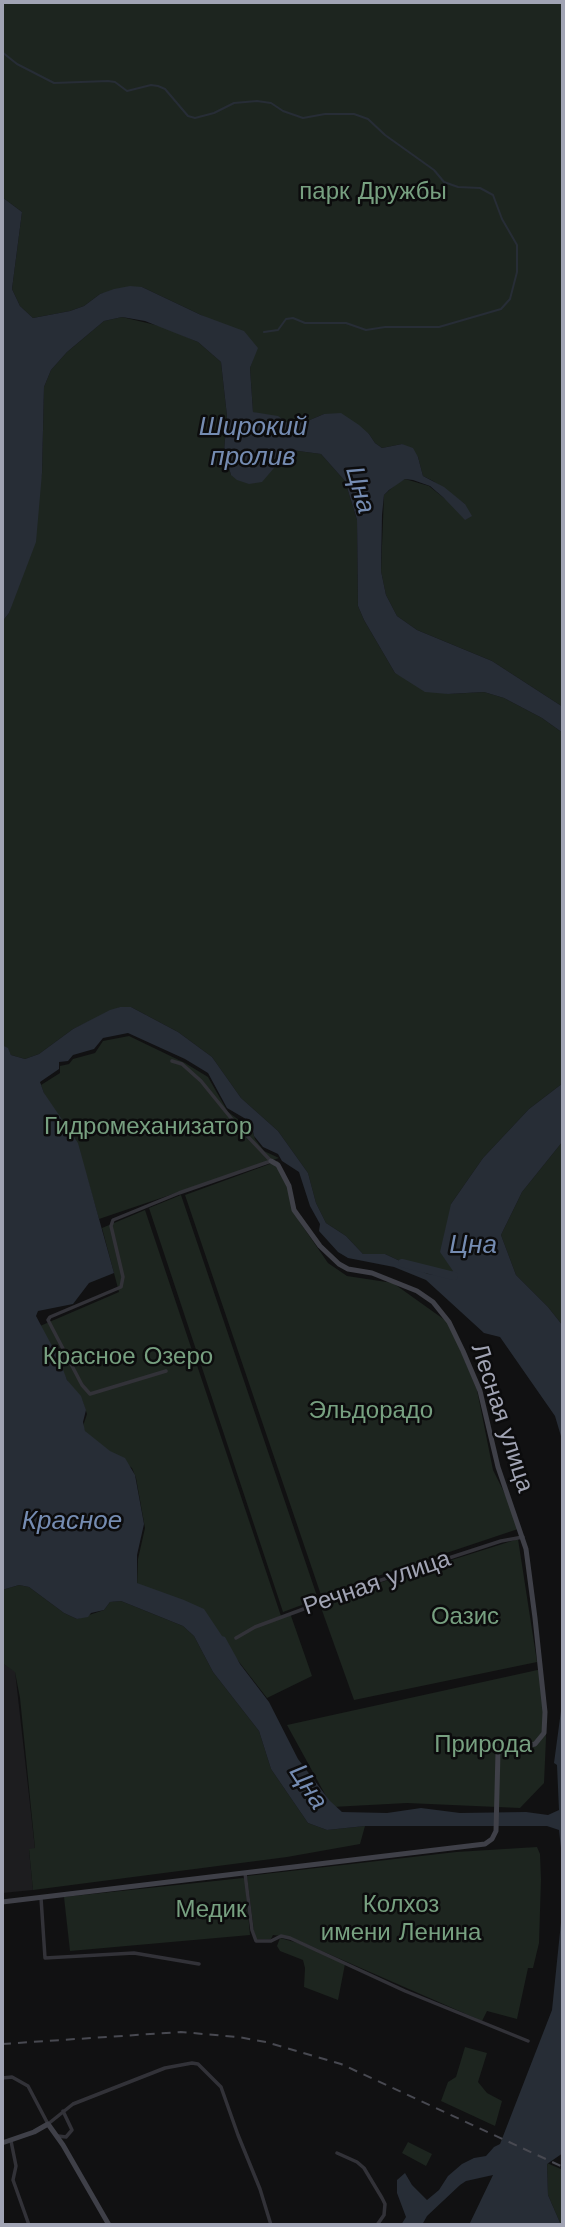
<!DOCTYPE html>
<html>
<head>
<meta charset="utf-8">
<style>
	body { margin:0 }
	#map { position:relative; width:565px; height:2227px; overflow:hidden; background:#111112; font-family:"Work Sans",sans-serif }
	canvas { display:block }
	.frame { position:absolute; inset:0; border:4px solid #a1a4b4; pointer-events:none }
</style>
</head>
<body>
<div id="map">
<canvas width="565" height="2227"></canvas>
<div class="frame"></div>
</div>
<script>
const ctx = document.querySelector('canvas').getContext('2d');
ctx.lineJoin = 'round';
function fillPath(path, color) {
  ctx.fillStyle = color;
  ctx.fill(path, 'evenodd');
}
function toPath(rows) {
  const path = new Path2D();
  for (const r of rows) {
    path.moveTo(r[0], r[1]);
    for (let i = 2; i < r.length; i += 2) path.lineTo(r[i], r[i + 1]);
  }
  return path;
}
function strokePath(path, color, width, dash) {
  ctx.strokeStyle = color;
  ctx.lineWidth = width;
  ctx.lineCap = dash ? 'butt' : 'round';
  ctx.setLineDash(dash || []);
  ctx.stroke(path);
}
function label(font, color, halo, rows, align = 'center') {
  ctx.font = font + ' "Work Sans",sans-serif';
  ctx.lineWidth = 5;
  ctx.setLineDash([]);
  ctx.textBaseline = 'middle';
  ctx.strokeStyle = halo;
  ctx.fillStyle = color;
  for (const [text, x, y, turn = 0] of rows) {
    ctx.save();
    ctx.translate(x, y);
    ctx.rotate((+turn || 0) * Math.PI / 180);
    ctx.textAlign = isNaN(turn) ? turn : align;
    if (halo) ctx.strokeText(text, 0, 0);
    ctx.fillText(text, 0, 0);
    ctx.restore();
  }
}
const built = toPath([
	[2,1663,15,1671,35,1849,29,1850,33,1890,2,1893]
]);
const green = toPath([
	[2,2,563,2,563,707,492,661,417,630,397,616,386,595,381,571,384,495,397,483,405,479,429,486,444,498,465,504,433,481,423,476,418,457,402,444,382,448,375,443,369,434,324,414,305,422,289,424,253,412,250,368,257,348,201,315,142,287,100,294,84,306,70,311,33,318,20,306,12,289,22,212,2,197],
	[122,317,164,327,198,342,221,362,227,416,224,451,231,475,273,461,291,450,321,454,345,481,357,520,358,606,364,620,395,673,448,694,484,692,504,698,542,718,563,733,563,1083,529,1109,483,1158,451,1204,453,1271,444,1275,428,1274,385,1254,363,1254,346,1236,326,1223,316,1203,308,1173,278,1131,241,1098,212,1057,178,1032,131,1007,120,1007,73,1029,39,1054,25,1059,11,1055,8,1049,2,1045,2,622,9,613,42,473,44,387,51,370,67,352,104,321],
	[129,1036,185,1063,208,1077,228,1112,239,1120,251,1125,255,1139,264,1151,279,1158,99,1219,78,1147,45,1096,41,1085,60,1073,60,1066,69,1064,73,1059,95,1053,103,1041],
	[563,1141,563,1326,548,1307,516,1275,501,1235,522,1192],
	[278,1161,299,1221,328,1263,347,1276,393,1283,449,1323,477,1390,493,1470,508,1500,518,1529,321,1595,185,1195],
	[181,1195,318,1599,283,1612,149,1208],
	[145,1210,281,1616,290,1613,312,1676,267,1698,222,1640,137,1587,138,1559,145,1528,136,1478,132,1468,86,1434,83,1426,87,1414,82,1400,72,1390,40,1326,119,1292,102,1228],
	[518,1539,537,1662,354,1700,319,1602],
	[19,1585,29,1587,64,1613,77,1619,104,1610,110,1602,121,1601,183,1626,194,1636,213,1672,259,1731,271,1769,308,1823,327,1830,365,1826,360,1844,287,1857,33,1890,29,1849,35,1848,20,1698,15,1672,2,1663,2,1590],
	[542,1669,546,1738,544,1783,520,1808,407,1803,332,1807,287,1725],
	[537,1847,540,1854,541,1879,539,1943,533,1968,528,1968,517,2019,487,2011,482,2021,290,1937,273,1935,271,1939,255,1939,247,1876,456,1852],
	[243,1878,245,1879,250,1935,70,1951,64,1897],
	[280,1938,298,1943,345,1964,338,2000,304,1987,305,1968,303,1960,280,1951,277,1946],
	[465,2047,487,2053,478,2082,487,2093,502,2101,495,2126,441,2101,448,2082,456,2077],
	[408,2142,432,2154,426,2166,402,2153],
	[547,2163,563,2170,563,2225,561,2225,548,2195]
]);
const water = toPath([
	[2,197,22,212,12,289,20,306,33,318,70,311,84,306,100,294,114,289,130,286,142,287,201,315,244,331,258,348,250,368,253,412,278,416,289,424,305,422,324,414,341,413,359,425,369,434,375,443,382,448,402,444,413,448,418,457,423,476,444,487,465,504,472,516,465,520,444,498,430,486,413,480,405,479,389,490,384,495,382,515,381,571,386,595,397,616,417,630,492,661,563,707,563,733,542,718,504,698,484,692,448,694,425,692,395,673,364,620,358,606,357,520,345,481,321,454,291,450,273,460,274,468,262,482,249,484,237,480,231,475,224,451,227,416,221,362,198,342,145,321,122,317,104,321,67,352,51,370,44,387,42,473,36,542,9,613,2,622],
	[120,1007,131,1007,178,1032,212,1057,241,1098,278,1131,308,1173,316,1203,326,1223,346,1236,363,1254,385,1254,428,1274,444,1275,453,1271,440,1252,451,1204,483,1158,529,1109,563,1083,563,1141,522,1192,501,1235,516,1275,548,1307,563,1326,563,1443,555,1416,500,1337,484,1333,426,1280,394,1267,348,1258,338,1252,319,1231,320,1224,310,1206,299,1172,282,1161,278,1154,263,1147,254,1136,251,1122,227,1108,208,1073,185,1059,128,1033,103,1038,94,1049,73,1055,68,1061,59,1062,59,1069,40,1082,44,1093,78,1143,114,1273,89,1283,73,1304,38,1311,36,1316,59,1359,67,1380,81,1396,86,1410,83,1422,85,1431,110,1451,125,1458,135,1475,144,1524,137,1555,137,1583,184,1600,204,1609,222,1636,225,1637,240,1664,269,1702,298,1759,330,1801,342,1812,387,1813,421,1808,460,1813,526,1812,548,1815,559,1810,557,1765,554,1763,563,1696,563,1866,559,1830,547,1826,365,1826,327,1830,308,1823,271,1769,259,1731,213,1672,194,1636,183,1626,121,1601,110,1602,104,1610,91,1613,88,1617,77,1619,64,1613,29,1587,19,1585,2,1590,2,1045,8,1048,11,1055,25,1059,39,1054,73,1029,110,1010],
	[563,1903,563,2153,547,2164,548,2195,561,2225,532,2225,531,2223,530,2225,469,2225,493,2175,466,2181,460,2185,427,2216,422,2225,401,2225,406,2217,397,2193,397,2180,405,2173,412,2185,427,2200,439,2190,448,2176,462,2164,474,2158,486,2156,494,2147,500,2144,552,2010]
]);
const stream = toPath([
	[2,52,17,64,54,83,108,81,115,82,127,91,151,85,158,86,165,89,188,116,195,118,214,113,234,103,257,101,271,103,283,111,303,118,325,114,354,114,368,119,385,135,434,170,444,182,458,187,480,188,493,195,502,219,517,245,517,272,510,299,501,309,439,327,385,327,366,330,346,323,305,323,293,318,286,319,278,330,264,332]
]);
const river = toPath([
	[402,1263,454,1276]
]);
const street = toPath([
	[166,1371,90,1394,82,1385,48,1320,50,1317,121,1287,123,1277,111,1226,113,1220,179,1193,271,1161,235,1123,201,1081,182,1064,172,1061],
	[236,1638,255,1627,317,1604,326,1598,501,1541,523,1537],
	[245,1873,252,1930,256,1941,271,1941,281,1936,290,1938,405,1991,528,2041],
	[41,1898,45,1958,134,1953,199,1964],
	[2,2078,12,2077,28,2086,48,2124,73,2104,165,2068,192,2063,198,2064,221,2087,238,2135,260,2189,271,2225],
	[58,2136,66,2137,72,2130,63,2111],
	[11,2141,16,2166,13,2180,29,2225],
	[337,2153,357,2162,364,2168,382,2198,385,2204,384,2215,377,2225]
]);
const secondary = toPath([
	[2,1902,485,1844,492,1839,496,1831,498,1752,535,1744,544,1733,545,1712,535,1618,526,1549,498,1467,480,1391,463,1351,449,1322,433,1302,417,1291,372,1273,348,1269,339,1264,320,1246,294,1210,289,1186,278,1165,271,1161],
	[2,2143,34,2132,48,2124,63,2145,109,2225]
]);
const rail = toPath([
	[2,2044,181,2032,238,2037,266,2042,341,2064,563,2167]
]);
const parkNames = [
	["парк Дружбы",373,192],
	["Гидромеханизатор",148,1127],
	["Красное Озеро",128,1357],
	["Эльдорадо",371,1411],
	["Оазис",465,1617],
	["Природа",483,1745],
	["Колхоз",401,1905],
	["имени Ленина",401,1933],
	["Медик",211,1910]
];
const streetNames = [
	["Лесная улица",502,1418,72],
	["Речная улица",377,1583,-19]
];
const waterNames = [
	["Широкий",253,427],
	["пролив",253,457],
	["Цна",360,490,74],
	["Цна",473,1245],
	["Красное",72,1521],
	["Цна",308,1787,57]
];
fillPath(built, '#1d1d1f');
fillPath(green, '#1d251f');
fillPath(water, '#272d36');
strokePath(stream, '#272d36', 2);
strokePath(river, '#272d36', 8);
strokePath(street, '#323238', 3.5);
strokePath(secondary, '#3f4048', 5);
strokePath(rail, '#484951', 2, [9, 7]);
label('24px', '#77a080', '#0c0c0d', parkNames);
label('24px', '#a1a4b4', '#0c0c0d', streetNames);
label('italic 26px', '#758cb2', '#0c0c0d', waterNames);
</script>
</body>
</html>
